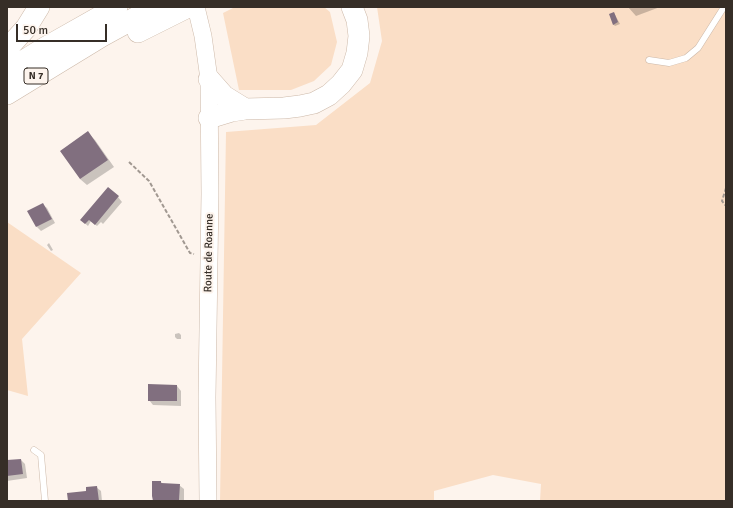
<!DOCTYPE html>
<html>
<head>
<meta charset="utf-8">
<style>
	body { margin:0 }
	#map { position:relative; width:733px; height:508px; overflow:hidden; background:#fdf4ed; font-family:Signika,sans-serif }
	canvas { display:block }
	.frame { position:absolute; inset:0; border:8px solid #362e27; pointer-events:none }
	.scale { position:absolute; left:16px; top:24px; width:91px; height:18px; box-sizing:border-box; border:2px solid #362e27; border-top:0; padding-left:5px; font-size:12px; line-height:14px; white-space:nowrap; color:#362e27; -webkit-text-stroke:3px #fdf4ed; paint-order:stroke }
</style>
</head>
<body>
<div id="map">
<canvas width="733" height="508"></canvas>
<div class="frame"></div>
<div class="scale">50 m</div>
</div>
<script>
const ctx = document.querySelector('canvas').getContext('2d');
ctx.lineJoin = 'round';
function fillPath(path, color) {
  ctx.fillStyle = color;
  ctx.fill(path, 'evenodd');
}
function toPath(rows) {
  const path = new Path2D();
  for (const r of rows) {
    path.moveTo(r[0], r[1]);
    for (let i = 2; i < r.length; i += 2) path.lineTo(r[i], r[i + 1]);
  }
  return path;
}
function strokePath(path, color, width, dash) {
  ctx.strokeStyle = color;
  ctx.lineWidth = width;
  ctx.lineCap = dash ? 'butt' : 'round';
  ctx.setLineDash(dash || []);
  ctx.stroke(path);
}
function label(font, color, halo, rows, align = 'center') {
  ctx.font = font + ' Signika,sans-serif';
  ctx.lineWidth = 4;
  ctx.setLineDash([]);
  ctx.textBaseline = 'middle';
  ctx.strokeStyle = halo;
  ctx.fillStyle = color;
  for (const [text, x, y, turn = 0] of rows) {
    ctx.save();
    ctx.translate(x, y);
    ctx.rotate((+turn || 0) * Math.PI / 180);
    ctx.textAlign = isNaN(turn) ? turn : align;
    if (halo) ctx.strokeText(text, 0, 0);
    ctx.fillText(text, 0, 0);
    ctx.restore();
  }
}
const green = toPath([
	[235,7,324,7,330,12,337,42,331,65,314,81,291,90,239,90,223,13],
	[377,7,726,7,726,501,540,501,541,484,493,475,434,491,434,501,220,501,226,132,316,125,370,83,382,41],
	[7,222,81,273,22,339,28,396,7,390]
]);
const shadow = toPath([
	[628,7,660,7,636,16],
	[614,13,620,24,615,26,613,24],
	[88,133,95,140,114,167,87,185,80,179],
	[118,197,122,202,103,224,101,222,97,226,91,221,88,226,81,220],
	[42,204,47,208,55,223,41,231,37,227],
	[49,243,53,250,51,251,47,245],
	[179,333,181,335,181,339,177,339,175,337,175,334],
	[177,386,181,391,181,406,153,405,149,400],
	[7,459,9,461,21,460,25,464,27,478,7,481],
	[161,482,163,484,179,485,184,489,184,501,154,501,154,499],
	[96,487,101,491,102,501,69,501]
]);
const building = toPath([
	[614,12,618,22,613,25,609,14],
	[88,131,108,160,80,179,60,151],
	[108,187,119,196,95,225,89,220,85,224,80,220],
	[43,203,52,219,36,227,27,211],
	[148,384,177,385,177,401,148,401],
	[21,459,23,474,7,476,7,460],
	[152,481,161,481,161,483,180,484,179,500,153,501,152,496],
	[97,486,99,501,68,501,67,493,86,491,86,487]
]);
const path = toPath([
	[129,162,149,181,190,253,194,254],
	[726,188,722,201,726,206]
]);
const lane = toPath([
	[649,60,669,63,686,58,698,48,724,7],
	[34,450,41,455,45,501]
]);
const secondary = toPath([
	[196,7,203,36,209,79,210,194,207,397,208,501]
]);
const highway = toPath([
	[138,32,188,7],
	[7,49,26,28,39,7],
	[7,71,41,50,117,7],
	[209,79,224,96,245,109],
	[7,94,102,36,155,7],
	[209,118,232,111,245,109,284,108,300,106,314,103,329,95,341,84,352,70,357,53,359,36,357,20,352,7]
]);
const shields = [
	[36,76,24]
];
const shieldNames = [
	["N 7",36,76]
];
const streetNames = [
	["Route de Roanne",209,253,-89]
];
fillPath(green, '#fadec6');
fillPath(shadow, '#0003');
fillPath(building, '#816f7f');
strokePath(lane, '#ccb8a8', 7);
strokePath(secondary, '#ccb8a8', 18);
strokePath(highway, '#ccb8a8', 22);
strokePath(path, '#a19891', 2, [4, 2]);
strokePath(lane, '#fff', 6);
strokePath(secondary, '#fff', 17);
strokePath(highway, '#fff', 21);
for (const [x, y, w] of shields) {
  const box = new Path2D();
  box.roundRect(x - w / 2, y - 8, w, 16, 3);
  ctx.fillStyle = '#fdf4ed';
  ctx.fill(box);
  strokePath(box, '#362e27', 1);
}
label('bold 10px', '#362e27', null, shieldNames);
label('11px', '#362e27', '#fdf4ed', streetNames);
</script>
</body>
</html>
